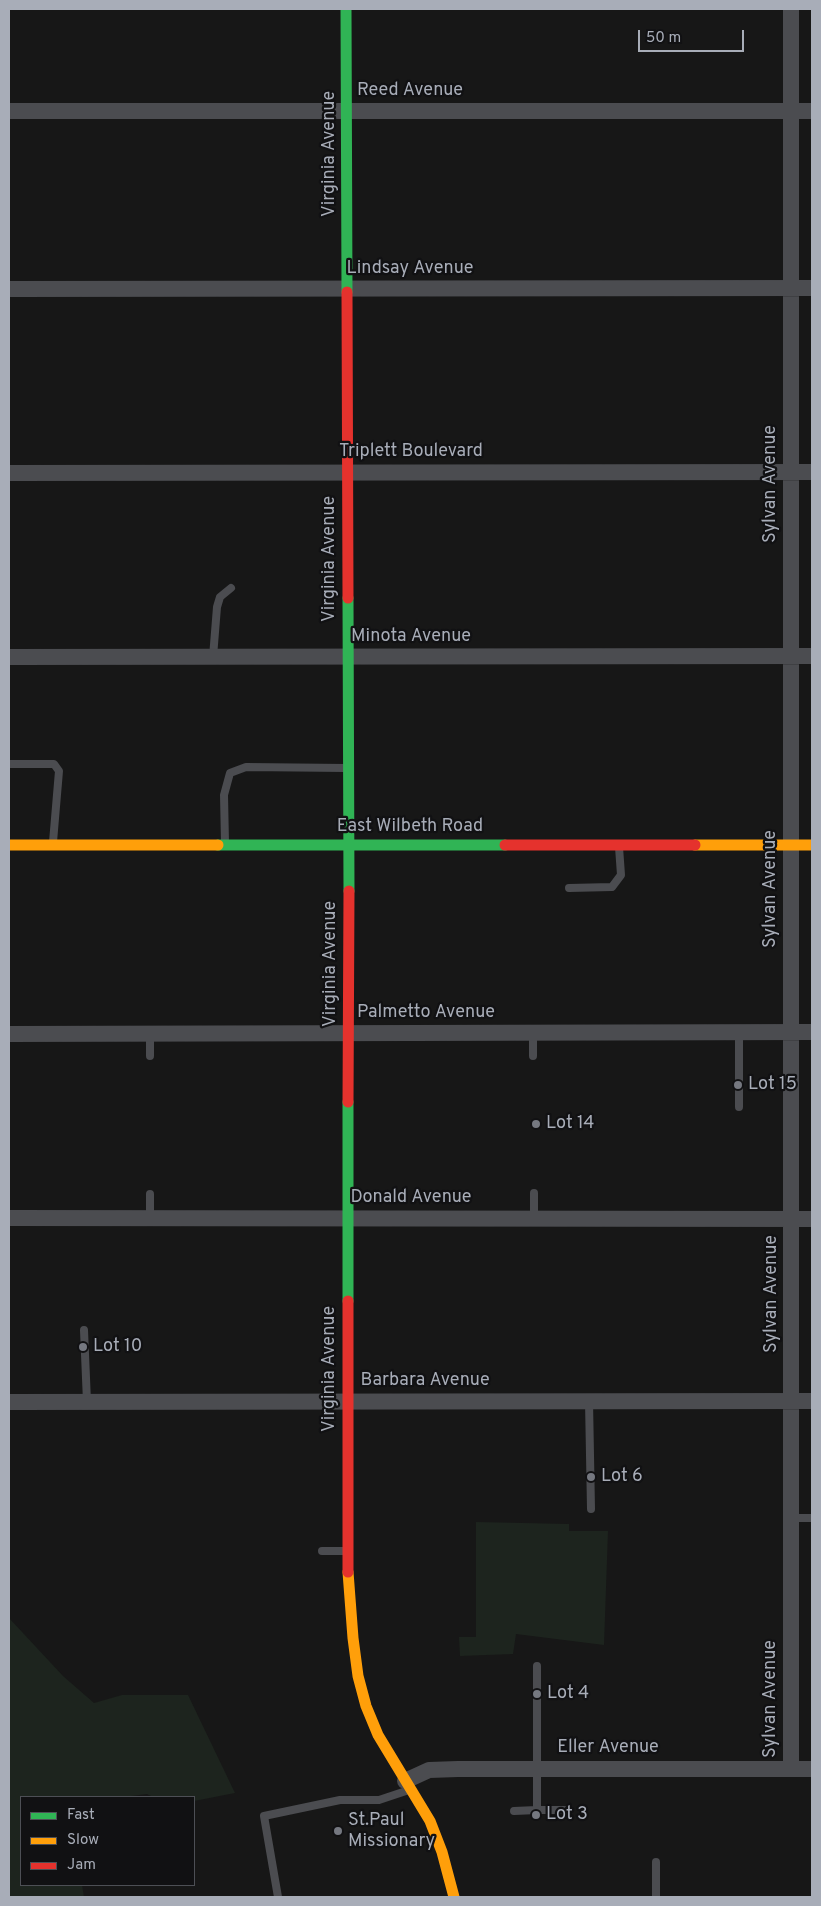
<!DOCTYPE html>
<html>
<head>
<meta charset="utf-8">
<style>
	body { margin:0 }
	#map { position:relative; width:821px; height:1906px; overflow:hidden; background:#171717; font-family:Overpass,sans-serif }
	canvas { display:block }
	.frame { position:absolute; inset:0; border:10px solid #a8adb8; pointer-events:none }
	.legend { position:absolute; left:20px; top:1796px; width:175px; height:90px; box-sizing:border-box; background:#111113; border:1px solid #4d4f55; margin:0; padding:6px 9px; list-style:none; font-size:15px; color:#a8adb8 }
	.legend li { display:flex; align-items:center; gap:10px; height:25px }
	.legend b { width:25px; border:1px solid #4d4f55 }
	.scale { position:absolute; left:638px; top:30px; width:106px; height:22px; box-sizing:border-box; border:2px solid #a8adb8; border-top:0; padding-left:6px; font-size:15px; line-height:18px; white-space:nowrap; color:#a8adb8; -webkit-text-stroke:4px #111113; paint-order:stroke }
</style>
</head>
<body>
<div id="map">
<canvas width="821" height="1906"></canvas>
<div class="frame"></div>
<ul class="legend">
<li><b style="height:6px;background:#30b455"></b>Fast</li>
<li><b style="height:6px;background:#ff9f0a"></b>Slow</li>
<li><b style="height:6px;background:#e5322d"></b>Jam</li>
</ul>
<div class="scale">50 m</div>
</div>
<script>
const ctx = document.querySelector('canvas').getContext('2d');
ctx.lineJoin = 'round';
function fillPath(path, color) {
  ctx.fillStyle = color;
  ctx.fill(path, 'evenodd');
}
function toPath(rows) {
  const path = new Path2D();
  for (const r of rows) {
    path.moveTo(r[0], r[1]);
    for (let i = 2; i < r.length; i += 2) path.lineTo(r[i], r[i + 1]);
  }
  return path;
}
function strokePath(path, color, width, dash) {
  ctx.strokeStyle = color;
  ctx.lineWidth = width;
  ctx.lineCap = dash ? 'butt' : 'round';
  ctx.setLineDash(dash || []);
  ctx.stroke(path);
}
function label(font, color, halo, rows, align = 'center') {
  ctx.font = font + ' Overpass,sans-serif';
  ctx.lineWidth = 4.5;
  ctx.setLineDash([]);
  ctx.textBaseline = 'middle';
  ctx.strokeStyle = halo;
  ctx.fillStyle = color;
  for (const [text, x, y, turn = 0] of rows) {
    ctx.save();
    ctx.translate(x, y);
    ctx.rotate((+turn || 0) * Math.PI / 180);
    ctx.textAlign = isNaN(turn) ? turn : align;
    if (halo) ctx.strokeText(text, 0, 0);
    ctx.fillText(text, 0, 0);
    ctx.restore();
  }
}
const green = toPath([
	[476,1522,569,1524,569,1531,608,1531,604,1645,516,1634,513,1654,460,1656,459,1637,476,1637],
	[9,1618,63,1676,94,1703,122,1695,188,1695,235,1793,194,1801,194,1797,153,1797,147,1794,124,1797,21,1797,21,1885,82,1885,84,1897,9,1897]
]);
const lane = toPath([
	[213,657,217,607,220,597,231,588],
	[9,764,54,764,59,771,53,842],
	[225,843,224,795,230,773,246,767,346,768],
	[569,888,612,887,621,875,619,847],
	[739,1032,739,1107],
	[150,1033,150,1056],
	[533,1033,533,1056],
	[534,1193,534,1218],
	[150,1194,150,1218],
	[84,1330,87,1402],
	[589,1401,591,1509],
	[790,1518,812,1518],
	[322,1551,345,1551],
	[537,1666,537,1810,564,1810],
	[514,1811,537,1810],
	[656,1862,656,1897],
	[278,1897,264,1816,340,1800,379,1800,409,1790]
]);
const street = toPath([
	[791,9,791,1769],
	[9,111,812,111],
	[9,289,812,288],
	[9,473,812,472],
	[9,657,812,656],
	[9,1034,812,1032],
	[9,1218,812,1219],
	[9,1402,812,1401],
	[405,1781,429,1770,458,1769,812,1769]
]);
const fast = toPath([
	[346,9,347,292],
	[348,598,349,891],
	[218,845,505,845],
	[348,1301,348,1102]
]);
const slow = toPath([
	[9,845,218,845],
	[695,845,812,845],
	[348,1572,353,1638,358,1676,366,1706,378,1735,430,1821,442,1852,454,1897]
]);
const jam = toPath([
	[347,292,348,598],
	[505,845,695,845],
	[348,1102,349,891],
	[348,1301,348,1572]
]);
const markers = [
	[738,1085,5,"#757880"],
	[536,1124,5,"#757880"],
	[83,1347,5,"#757880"],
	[591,1477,5,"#757880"],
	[537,1694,5,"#757880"],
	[536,1815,5,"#757880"],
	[338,1831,5,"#757880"]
];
const streetNames = [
	["Reed Avenue",410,91],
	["Virginia Avenue",330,154,-90],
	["Lindsay Avenue",410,269],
	["Triplett Boulevard",411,452],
	["Sylvan Avenue",771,484,-90],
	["Virginia Avenue",330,559,-90],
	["Minota Avenue",411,637],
	["East Wilbeth Road",410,827],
	["Sylvan Avenue",771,889,-90],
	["Virginia Avenue",331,964,-90],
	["Palmetto Avenue",426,1013],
	["Donald Avenue",411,1198],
	["Sylvan Avenue",772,1294,-90],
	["Virginia Avenue",330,1369,-90],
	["Barbara Avenue",425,1381],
	["Sylvan Avenue",771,1699,-90],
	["Eller Avenue",608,1748]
];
const poiNames = [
	["Lot 15",748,1085],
	["Lot 14",546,1124],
	["Lot 10",93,1347],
	["Lot 6",601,1477],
	["Lot 4",547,1694],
	["Lot 3",546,1815],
	["St.Paul",348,1821],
	["Missionary",348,1842]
];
fillPath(green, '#1d241e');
strokePath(lane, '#4b4c50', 8);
strokePath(street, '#4b4c50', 16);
strokePath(fast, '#30b455', 11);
strokePath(slow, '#ff9f0a', 11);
strokePath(jam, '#e5322d', 11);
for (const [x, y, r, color] of markers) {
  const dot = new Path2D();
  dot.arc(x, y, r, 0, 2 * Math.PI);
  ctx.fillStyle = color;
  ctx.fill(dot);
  strokePath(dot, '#111113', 2);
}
label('18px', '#a8adb8', '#111113', streetNames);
label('18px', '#a8adb8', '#111113', poiNames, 'left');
</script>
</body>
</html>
